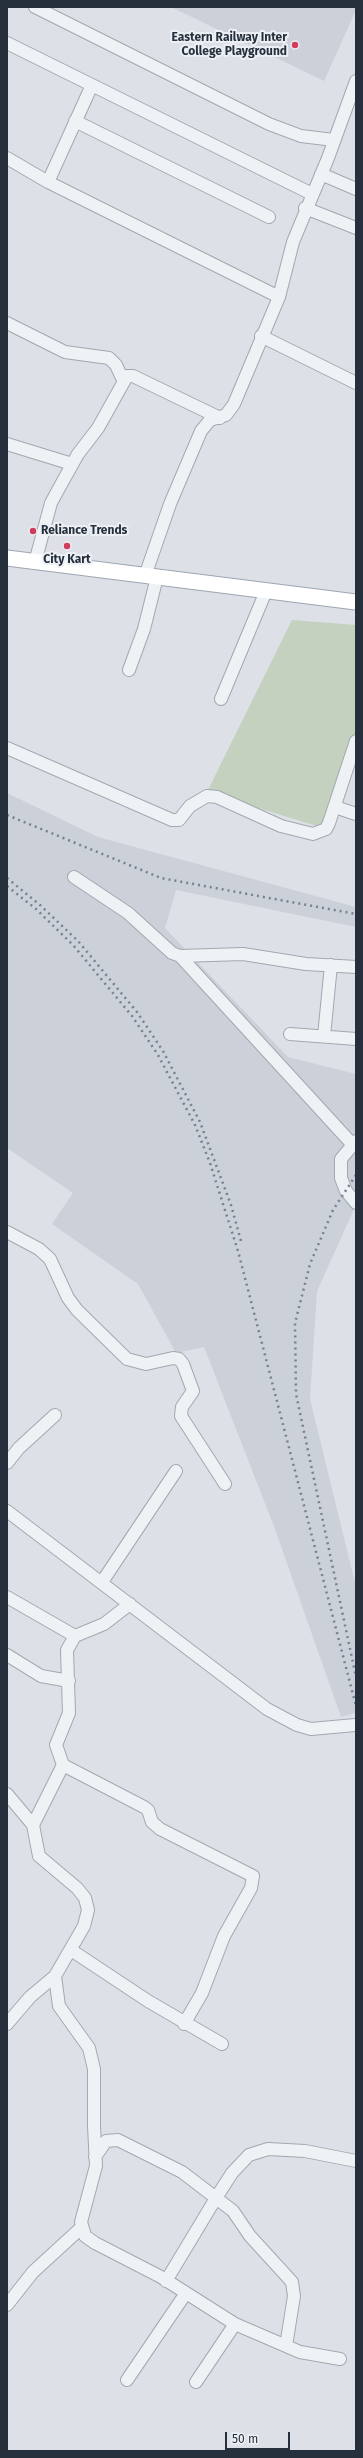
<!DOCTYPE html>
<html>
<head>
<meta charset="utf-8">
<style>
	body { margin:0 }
	#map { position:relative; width:363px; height:2458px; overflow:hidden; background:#dde1e7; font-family:"Fira Sans",sans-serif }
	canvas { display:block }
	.frame { position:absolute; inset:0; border:8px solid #26303d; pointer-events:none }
	.scale { position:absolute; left:225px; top:2432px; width:65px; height:18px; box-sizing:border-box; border:2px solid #26303d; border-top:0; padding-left:5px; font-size:12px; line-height:14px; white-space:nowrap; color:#26303d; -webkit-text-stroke:3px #ecf0f5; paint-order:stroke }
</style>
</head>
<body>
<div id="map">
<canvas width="363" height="2458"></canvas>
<div class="frame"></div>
<div class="scale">50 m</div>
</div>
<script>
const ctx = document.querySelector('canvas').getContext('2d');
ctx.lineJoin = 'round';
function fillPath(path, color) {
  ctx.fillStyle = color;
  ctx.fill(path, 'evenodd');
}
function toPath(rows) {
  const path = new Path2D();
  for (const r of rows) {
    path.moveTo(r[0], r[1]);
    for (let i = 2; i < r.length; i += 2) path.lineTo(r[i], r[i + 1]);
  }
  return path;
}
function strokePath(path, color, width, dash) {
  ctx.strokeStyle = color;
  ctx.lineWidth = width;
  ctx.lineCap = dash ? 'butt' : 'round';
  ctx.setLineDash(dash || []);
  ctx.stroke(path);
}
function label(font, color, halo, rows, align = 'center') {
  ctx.font = font + ' "Fira Sans",sans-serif';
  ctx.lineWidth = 4;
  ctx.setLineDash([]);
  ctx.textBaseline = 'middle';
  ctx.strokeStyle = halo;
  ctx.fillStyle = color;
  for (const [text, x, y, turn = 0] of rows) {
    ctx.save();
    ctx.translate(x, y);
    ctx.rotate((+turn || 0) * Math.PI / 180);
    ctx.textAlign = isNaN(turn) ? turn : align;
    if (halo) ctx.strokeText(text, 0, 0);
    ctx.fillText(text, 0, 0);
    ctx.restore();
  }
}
const built = toPath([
	[171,7,356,7,356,10,324,81],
	[7,793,98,837,356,907,356,927,176,890,165,928,288,1057,356,1074,356,1205,317,1291,310,1399,356,1587,356,1713,341,1717,275,1529,204,1347,176,1353,138,1284,52,1224,73,1193,7,1148]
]);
const green = toPath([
	[292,620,356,625,356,747,326,829,207,792]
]);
const minor = toPath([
	[35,7,269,124,301,136,334,140],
	[7,43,312,194],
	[75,121,269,217],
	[7,158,48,182,279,297],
	[321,174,356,189],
	[48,182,92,85],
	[305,208,356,228],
	[7,323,65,352,109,358,116,365,123,380],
	[261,336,356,383],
	[7,444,72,464],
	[35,562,51,503,58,490,78,454,98,428,127,376,133,376,220,418],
	[145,576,170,504,201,431,210,420,226,415,234,404,279,297,293,242,328,158,356,81],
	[129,670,144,629,157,577],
	[221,699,266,591],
	[7,748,172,820,179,820,190,806,207,796,217,797,281,826,313,834,326,829,329,823,356,741],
	[335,807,356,814],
	[74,877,128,913,172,953,180,956,243,954,306,964,356,967],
	[180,956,353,1145],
	[290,1034,356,1039],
	[324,1036,331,965],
	[356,1141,341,1159,341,1178,346,1191,356,1203],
	[7,1232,39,1249,50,1259,68,1298,77,1310,127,1359,146,1364,173,1358,179,1359,183,1364,193,1391,182,1407,181,1416,225,1484],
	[7,1463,19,1448,55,1415],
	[7,1511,267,1709,297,1725,311,1729,355,1725],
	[102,1582,176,1471],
	[7,1597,75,1636],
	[7,1655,41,1676,69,1681],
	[63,1765,144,1807,148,1810,152,1822,160,1829,253,1876,251,1888,224,1936,202,1993,184,2024],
	[7,1794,33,1825,39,1856,77,1888,85,1898,88,1910,84,1926,55,1976,30,1997,7,2024],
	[33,1825,63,1765,56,1745,69,1713,67,1650,75,1636,104,1624,130,1604],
	[71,1950,148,2001,222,2044],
	[55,1976,59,2006,89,2048,94,2069,94,2126,96,2166,81,2222,85,2236,95,2243,161,2277,235,2324,300,2352,340,2359],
	[95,2157,106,2141,118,2140,182,2172,233,2211,250,2236,292,2282,294,2296,286,2346],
	[166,2281,216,2198,232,2173,249,2155,268,2149,305,2151,356,2161],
	[7,2305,33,2272,81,2228],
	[127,2380,186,2293],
	[196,2382,235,2324]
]);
const major = toPath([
	[7,558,356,602]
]);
const rail = toPath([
	[7,815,161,878,356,914],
	[7,878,40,905,78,941,137,1012,163,1051,200,1122,231,1205,241,1241],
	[7,886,36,909,73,945,132,1016,158,1055,195,1125,210,1163,238,1251,356,1706],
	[356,1175,333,1210,310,1264,295,1323,296,1394,356,1677]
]);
const markers = [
	[295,45,4,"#d03e5b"],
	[33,531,4,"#d03e5b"],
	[67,546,4,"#d03e5b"]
];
const poiNames = [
	["Eastern Railway Inter",287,38],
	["College Playground",287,52],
	["Reliance Trends",41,531,"left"],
	["City Kart",67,560,"center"]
];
fillPath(built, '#cbd0d9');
fillPath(green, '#c3d1be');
strokePath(minor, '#a2a8b1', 14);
strokePath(major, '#9ca6b3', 17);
strokePath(minor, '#eff2f5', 12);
strokePath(major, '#fff', 15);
strokePath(rail, '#768191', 2.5, [2, 4]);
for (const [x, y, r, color] of markers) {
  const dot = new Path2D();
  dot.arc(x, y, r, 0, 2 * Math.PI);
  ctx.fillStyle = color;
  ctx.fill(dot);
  strokePath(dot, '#ecf0f5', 1.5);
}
label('bold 12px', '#26303d', '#ecf0f5', poiNames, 'right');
</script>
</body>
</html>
